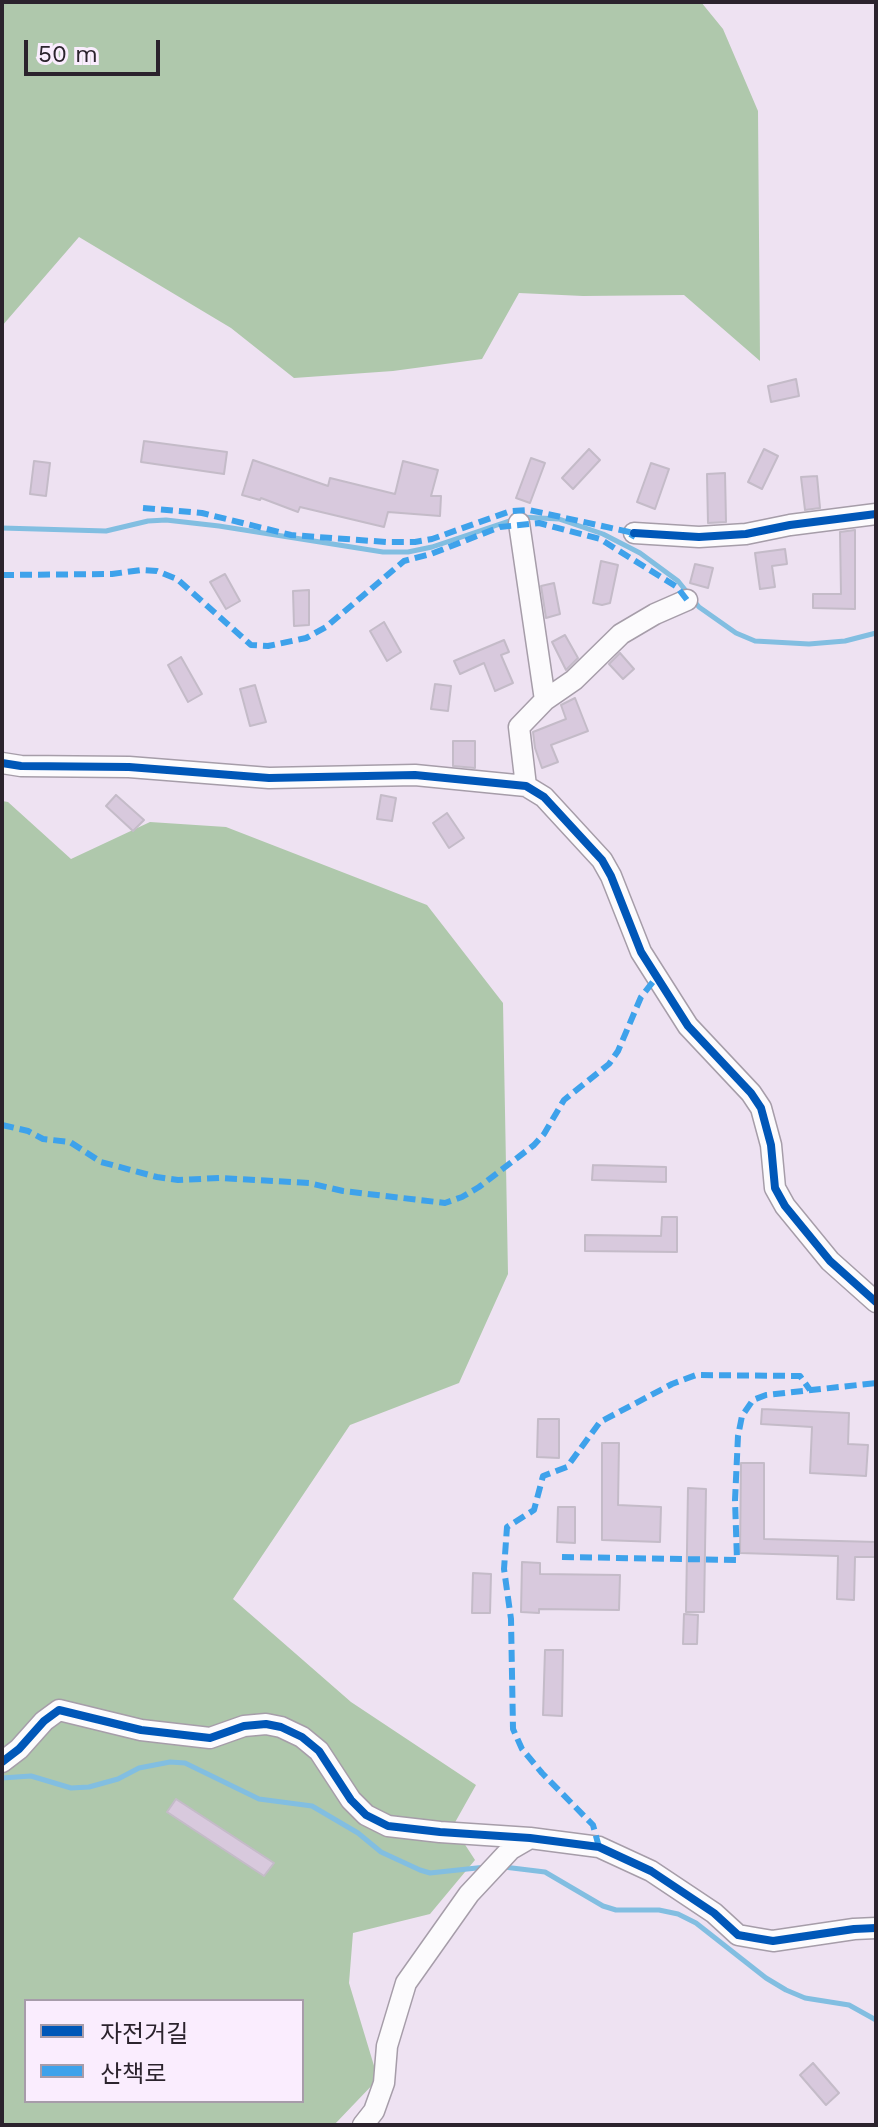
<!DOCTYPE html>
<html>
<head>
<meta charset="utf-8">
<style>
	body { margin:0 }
	#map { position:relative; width:878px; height:2127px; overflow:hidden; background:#eee2f2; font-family:"Work Sans","Noto Sans KR",sans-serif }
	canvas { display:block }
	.frame { position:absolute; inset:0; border:4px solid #2b232d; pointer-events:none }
	.legend { position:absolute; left:24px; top:1999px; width:280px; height:104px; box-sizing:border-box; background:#faedfe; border:2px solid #a79caa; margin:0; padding:10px 14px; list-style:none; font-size:24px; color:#2b232d }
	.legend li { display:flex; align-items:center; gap:16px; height:40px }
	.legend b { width:40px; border:2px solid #a79caa }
	.scale { position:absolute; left:24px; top:40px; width:136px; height:36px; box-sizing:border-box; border:4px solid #2b232d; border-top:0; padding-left:10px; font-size:24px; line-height:28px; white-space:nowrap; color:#2b232d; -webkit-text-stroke:6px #faedfe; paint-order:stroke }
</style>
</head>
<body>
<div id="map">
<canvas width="878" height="2127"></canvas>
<div class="frame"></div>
<ul class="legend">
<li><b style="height:10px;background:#0057b8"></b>자전거길</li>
<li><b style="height:10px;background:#3ea2eb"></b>산책로</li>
</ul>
<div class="scale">50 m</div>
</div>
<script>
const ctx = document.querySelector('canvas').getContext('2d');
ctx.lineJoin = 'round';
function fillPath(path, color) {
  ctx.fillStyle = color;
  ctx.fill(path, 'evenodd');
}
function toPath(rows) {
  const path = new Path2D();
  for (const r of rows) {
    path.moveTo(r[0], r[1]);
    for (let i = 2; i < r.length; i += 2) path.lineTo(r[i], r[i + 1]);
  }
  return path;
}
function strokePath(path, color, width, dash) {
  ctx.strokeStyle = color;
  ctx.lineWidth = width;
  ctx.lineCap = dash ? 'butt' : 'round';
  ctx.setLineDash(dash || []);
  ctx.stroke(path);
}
const forest = toPath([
	[2,2,701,2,723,29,758,111,760,361,684,295,583,296,519,293,482,359,393,371,294,378,231,328,79,237,2,326],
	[2,801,8,802,71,859,150,822,226,827,427,905,503,1003,508,1274,459,1383,350,1425,233,1599,351,1702,476,1785,453,1826,475,1860,430,1914,353,1933,349,1983,378,2079,334,2125,2,2125],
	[26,2001,302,2001,302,2101,26,2101]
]);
const stream = toPath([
	[2,528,106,531,148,521,166,520,219,526,383,552,408,552,432,547,521,517,559,519,603,534,640,553,678,581,699,607,736,633,755,641,809,644,845,641,876,633],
	[2,1778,31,1776,71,1788,89,1787,118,1779,139,1768,170,1762,185,1763,259,1799,312,1806,358,1833,381,1852,420,1870,430,1873,486,1867],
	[504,1867,545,1872,603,1906,616,1910,659,1910,678,1914,696,1923,766,1978,786,1990,805,1998,849,2005,876,2020]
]);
const building = toPath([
	[796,379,799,396,771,402,768,386,796,379],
	[144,441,227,452,224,474,141,462,144,441],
	[589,449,600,460,573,489,562,478,589,449],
	[764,449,778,456,762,489,748,482,764,449],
	[531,458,545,463,530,503,516,498,531,458],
	[253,460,328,486,330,478,395,494,403,461,438,470,431,496,441,496,440,516,388,512,384,527,300,507,298,512,261,498,260,500,242,495,253,460],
	[34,461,50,463,46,496,30,494,34,461],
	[651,463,669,469,655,509,637,502,651,463],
	[725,473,726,522,708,523,707,474,725,473],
	[817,476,820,508,805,510,801,477,817,476],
	[855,530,855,609,813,608,813,594,841,594,840,532,855,530],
	[785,549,787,564,772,566,775,587,760,589,755,553,785,549],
	[601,561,618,565,610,603,602,605,593,603,601,561],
	[695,564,713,568,708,588,690,583,695,564],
	[225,574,240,601,226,609,210,582,225,574],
	[554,583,560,614,546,618,541,586,554,583],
	[309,590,309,625,294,626,293,591,309,590],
	[384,622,401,652,387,661,370,631,384,622],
	[565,635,578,658,566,670,552,642,565,635],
	[504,640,509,652,501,655,513,683,495,691,484,663,460,674,454,661,504,640],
	[620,653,634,669,623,679,609,664,620,653],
	[181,657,202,694,188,702,168,665,181,657],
	[435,684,451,686,448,711,431,709,435,684],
	[255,685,266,722,250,726,240,689,255,685],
	[575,698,588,731,551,745,558,762,542,768,535,748,533,732,566,719,561,705,575,698],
	[453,741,475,741,475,768,453,766,453,741],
	[116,795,144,820,133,831,106,806,116,795],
	[381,795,396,798,392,821,377,819,381,795],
	[447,813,464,838,449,848,433,823,447,813],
	[593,1165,666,1167,666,1182,592,1180,593,1165],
	[662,1217,677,1217,677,1252,585,1251,585,1235,661,1236,662,1217],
	[762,1409,849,1413,848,1444,868,1445,866,1476,810,1473,812,1427,761,1424,762,1409],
	[538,1419,559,1419,559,1458,537,1457,538,1419],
	[602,1443,619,1443,618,1505,661,1507,660,1542,602,1540,602,1443],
	[741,1463,764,1463,764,1539,876,1542,876,1557,855,1557,854,1600,837,1599,838,1556,740,1553,741,1463],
	[688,1488,706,1489,704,1612,686,1612,688,1488],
	[558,1507,575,1507,575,1543,557,1542,558,1507],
	[522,1562,540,1563,540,1574,620,1575,619,1610,539,1609,539,1613,521,1612,522,1562],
	[473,1573,491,1574,490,1613,472,1613,473,1573],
	[684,1614,698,1615,697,1644,683,1644,684,1614],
	[545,1650,563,1650,562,1716,543,1715,545,1650],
	[176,1799,274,1863,264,1876,167,1812,176,1799],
	[813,2063,839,2093,826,2105,800,2075,813,2063]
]);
const minor = toPath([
	[519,523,545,700,519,727,526,786],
	[634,533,699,537,746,534,790,525,876,514],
	[545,700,574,680,621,634,655,614,687,600],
	[2,763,21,766,129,767,269,778,415,775,526,786,544,797,602,860,611,876,641,952,688,1026,751,1093,761,1108,771,1145,775,1188,785,1206,830,1261,876,1302],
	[2,1762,19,1749,44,1721,59,1710,141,1730,210,1738,244,1726,266,1724,281,1727,302,1737,319,1751,351,1800,366,1815,388,1826,440,1832,530,1838,599,1847,651,1871,714,1913,738,1935,755,1938,773,1941,854,1929,876,1928],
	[363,2125,374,2111,384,2083,387,2046,406,1983,469,1894,511,1849,530,1838]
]);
const quiet = toPath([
	[143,508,202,513,291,535,386,542,415,542,432,539,511,511,529,510,634,533,631,538],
	[2,575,112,574,141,570,157,571,177,579,251,645,268,646,306,638,326,627,404,561,431,554,500,527,539,523,600,539,677,587,687,600],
	[2,1125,28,1131,43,1139,70,1142,101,1162,157,1177,178,1180,220,1178,309,1183,343,1191,445,1203,462,1197,479,1187,534,1145,544,1134,564,1100,609,1064,618,1051,641,997,656,978],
	[562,1557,737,1560,735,1500,738,1436,742,1416,753,1400,766,1395,876,1383],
	[599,1847,593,1825,542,1773,522,1749,513,1729,511,1619,504,1569,507,1527,534,1510,543,1476,567,1467,600,1422,672,1384,696,1375,800,1376,810,1390]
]);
const cycleway = toPath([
	[634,533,699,537,746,534,790,525,876,514],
	[2,763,21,766,129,767,269,778,415,775,526,786,544,797,602,860,611,876,641,952,688,1026,751,1093,761,1108,771,1145,775,1188,785,1206,830,1261,876,1302],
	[2,1762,19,1749,44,1721,59,1710,141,1730,210,1738,244,1726,266,1724,281,1727,302,1737,319,1751,351,1800,366,1815,388,1826,440,1832,530,1838,599,1847,651,1871,714,1913,738,1935,755,1938,773,1941,854,1929,876,1928]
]);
fillPath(forest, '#afc8ac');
strokePath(stream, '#82bee1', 5);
fillPath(building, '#d8c9dd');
strokePath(building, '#c4bbc8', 2);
strokePath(minor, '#a69da9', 23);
strokePath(minor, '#fcfbfd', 20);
strokePath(quiet, '#3ea2eb', 6, [12, 6]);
strokePath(cycleway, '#0057b8', 8);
</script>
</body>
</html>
